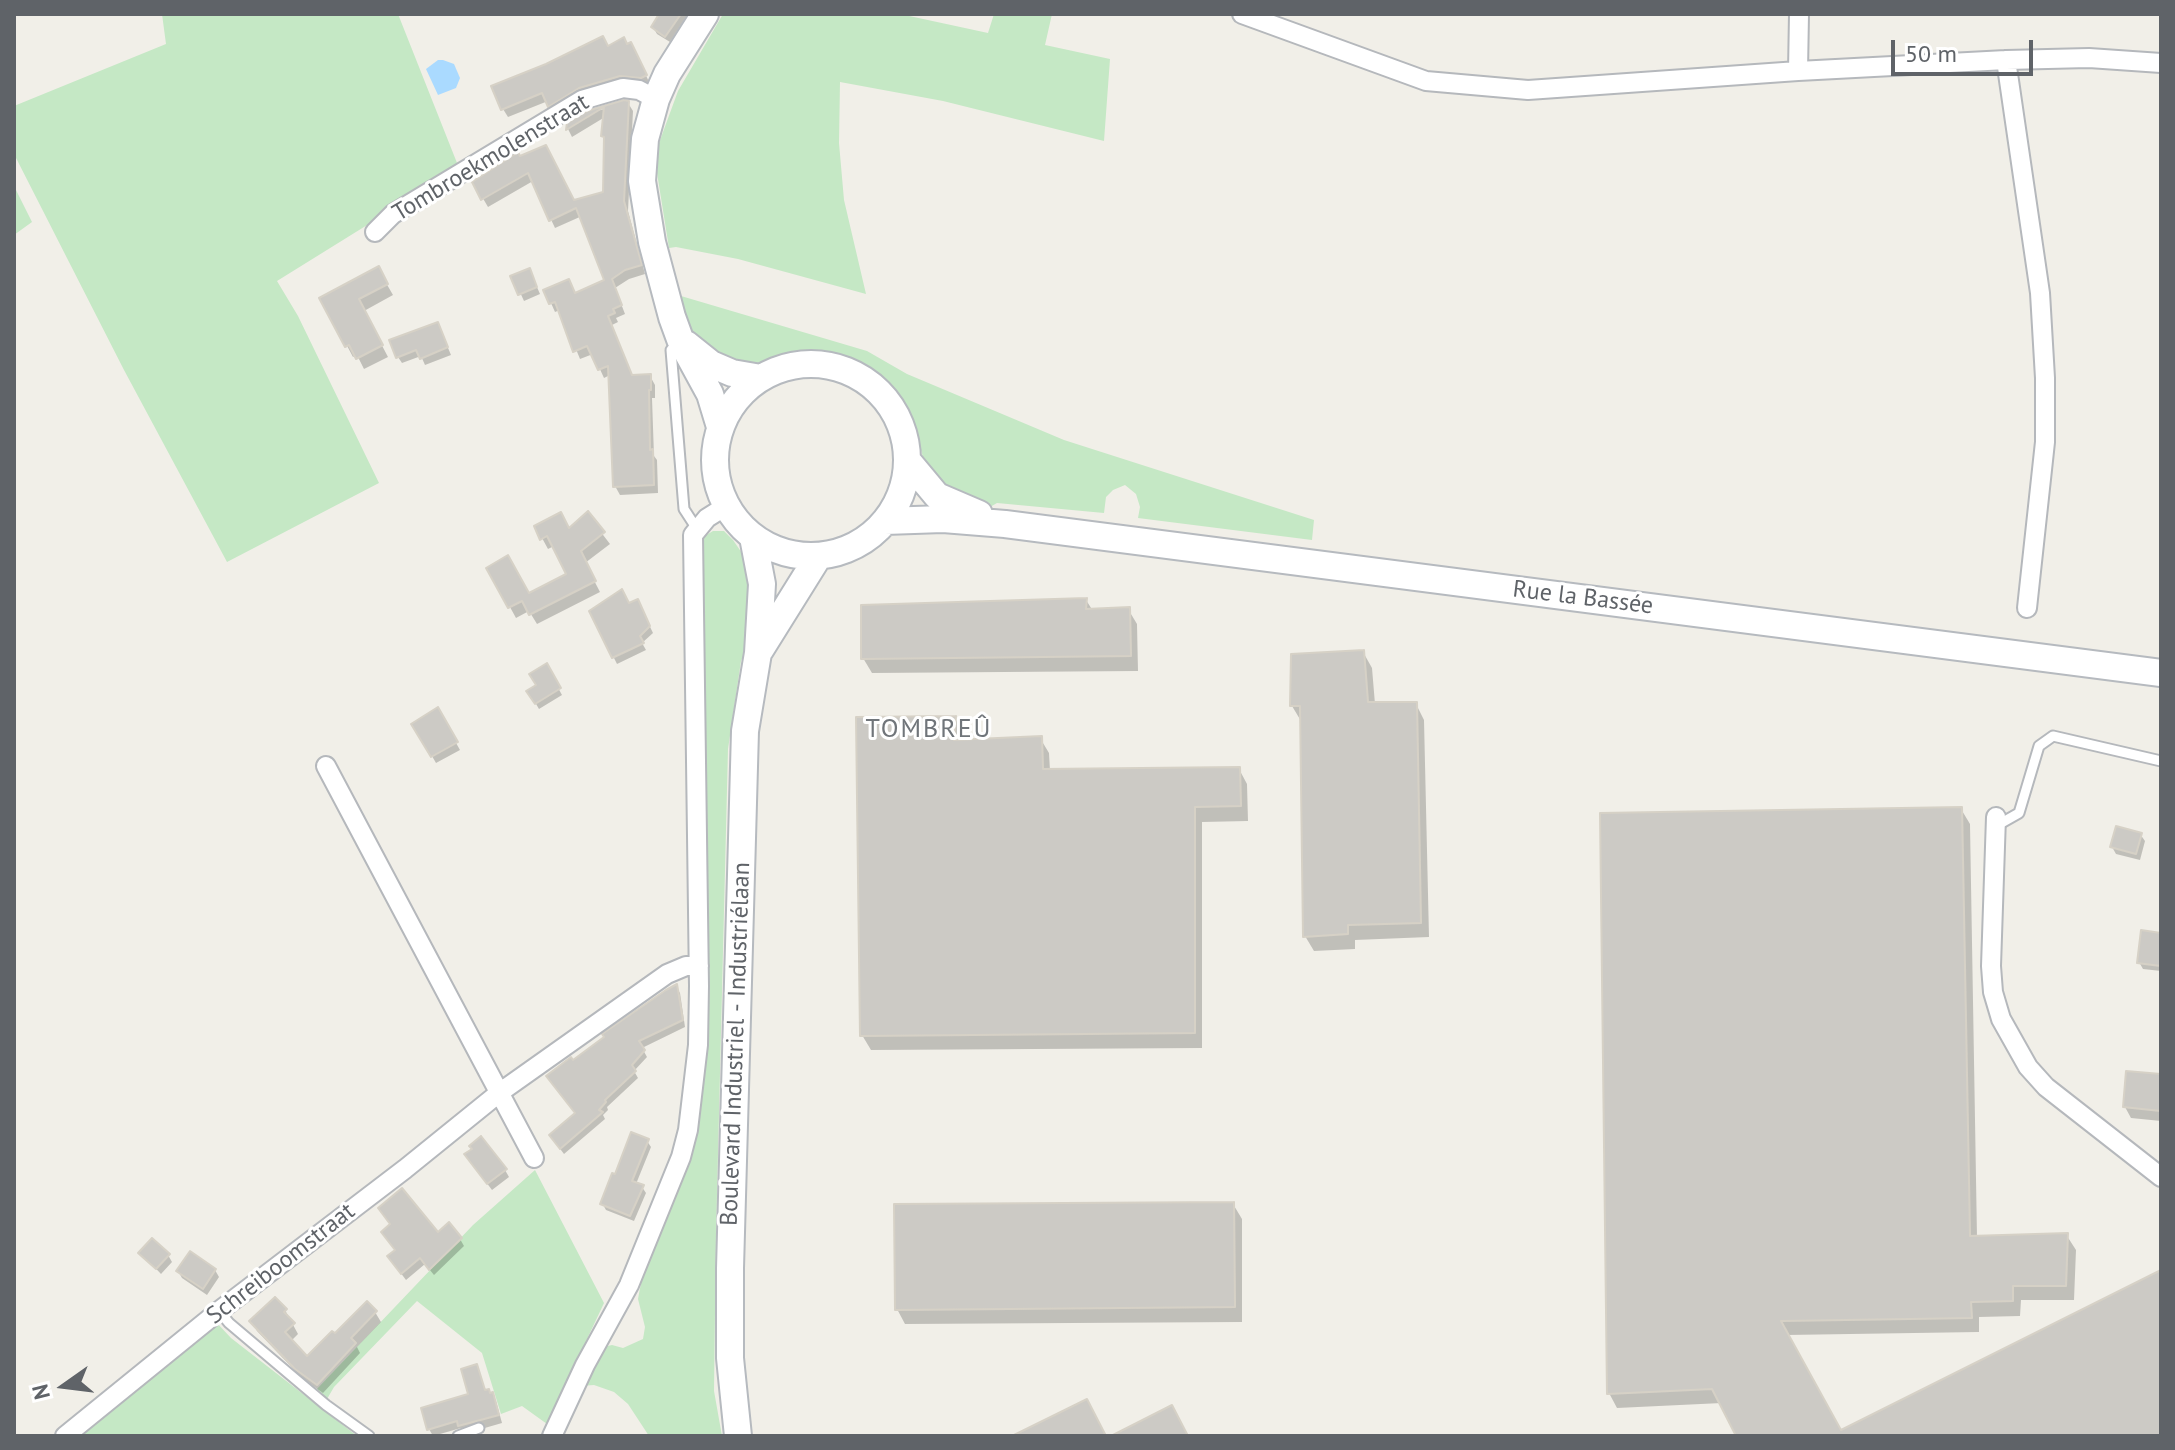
<!DOCTYPE html>
<html>
<head>
<meta charset="utf-8">
<style>
	body { margin:0 }
	#map { position:relative; width:2175px; height:1450px; overflow:hidden; background:#f1efe8; font-family:"PT Sans",sans-serif }
	canvas { display:block }
	.frame { position:absolute; inset:0; border:16px solid #5f6368; pointer-events:none }
	.north { position:absolute; left:24px; top:1346px; width:80px; height:80px; -webkit-text-stroke:6px #fff; paint-order:stroke; rotate:256deg; font-size:22px; font-weight:700; line-height:32px; text-align:center; color:#5f6368 }
	.north::after { content:''; display:block; margin:auto; width:28px; height:36px; background:#5f6368; clip-path:polygon(50% 0,100% 100%,50% 72%,0 100%) }
	.scale { position:absolute; left:1891px; top:40px; width:142px; height:36px; box-sizing:border-box; border:4px solid #5f6368; border-top:0; padding-left:10px; font-size:24px; line-height:28px; white-space:nowrap; color:#5f6368; -webkit-text-stroke:6px #fff; paint-order:stroke }
</style>
</head>
<body>
<div id="map">
<canvas width="2175" height="1450"></canvas>
<div class="frame"></div>
<div class="north">N</div>
<div class="scale">50 m</div>
</div>
<script>
const ctx = document.querySelector('canvas').getContext('2d');
ctx.lineJoin = 'round';
function fillPath(path, color) {
  ctx.fillStyle = color;
  ctx.fill(path, 'evenodd');
}
function toPath(rows) {
  const path = new Path2D();
  for (const r of rows) {
    if (r.length === 3) {
      path.moveTo(r[0] + r[2], r[1]);
      path.arc(r[0], r[1], r[2], 0, 2 * Math.PI);
      continue;
    }
    path.moveTo(r[0], r[1]);
    for (let i = 2; i < r.length; i += 2) path.lineTo(r[i], r[i + 1]);
  }
  return path;
}
function strokePath(path, color, width, dash) {
  ctx.strokeStyle = color;
  ctx.lineWidth = width;
  ctx.lineCap = dash ? 'butt' : 'round';
  ctx.setLineDash(dash || []);
  ctx.stroke(path);
}
function label(font, color, halo, rows, align = 'center') {
  ctx.font = font + ' "PT Sans",sans-serif';
  ctx.lineWidth = 6;
  ctx.setLineDash([]);
  ctx.textBaseline = 'middle';
  ctx.strokeStyle = halo;
  ctx.fillStyle = color;
  for (const [text, x, y, turn = 0] of rows) {
    ctx.save();
    ctx.translate(x, y);
    ctx.rotate((+turn || 0) * Math.PI / 180);
    ctx.textAlign = isNaN(turn) ? turn : align;
    if (halo) ctx.strokeText(text, 0, 0);
    ctx.fillText(text, 0, 0);
    ctx.restore();
  }
}
const green = toPath([
	[162,14,398,14,459,168,277,281,298,316,379,483,227,562,124,370,14,154,14,106,166,44],
	[723,14,900,14,988,33,994,14,1052,14,1045,45,1110,59,1104,141,943,101,840,82,839,143,844,200,866,294,738,259,676,247,669,248,657,173,659,143,678,91],
	[14,186,32,222,14,235],
	[681,296,867,351,907,374,1064,440,1314,520,1312,540,1138,518,1140,507,1136,494,1125,485,1113,490,1106,497,1104,513,997,503,990,507,954,498,927,473,914,423,908,409,898,395,874,372,858,362,832,355,809,354,791,356,755,369,730,367,689,331,681,304],
	[713,531,724,531,733,540,744,556,750,570,749,644,741,661,728,749,716,1235,714,1391,722,1436,649,1436,628,1404,614,1392,594,1385,580,1386,599,1348,612,1345,623,1348,643,1339,645,1327,638,1299,641,1283,692,1147,702,1091,706,1039,700,542,703,537],
	[535,1170,604,1303,547,1424,522,1406,501,1414,482,1353,417,1301,334,1387,327,1399,315,1391,473,1225],
	[216,1322,231,1338,357,1436,77,1436]
]);
const water = toPath([
	[438,60,443,60,454,64,460,78,456,88,438,95,426,69]
]);
const shadow = toPath([
	[661,14,688,14,670,42,657,34,653,27],
	[608,48,635,52,650,84,554,114,548,101,508,117,503,109],
	[628,103,633,111,628,211,645,274,629,279,615,288,625,314,616,318,618,322,612,325,633,377,650,376,655,385,655,398,652,398,654,456,657,460,658,493,620,495,615,486,610,375,604,378,593,354,580,359,560,310,555,312,551,303,607,281,582,216,555,228,533,181,488,207,474,183,518,155,573,202,605,194,605,117,572,137,568,129,569,124,588,113],
	[378,269,393,295,364,311,388,357,364,369,357,355,353,357,322,299],
	[513,277,533,278,540,294,524,301],
	[441,331,451,355,425,365,421,356,402,363,398,357],
	[587,514,610,544,585,563,600,592,537,624,529,611,516,618,489,569,528,595,569,574,554,546,548,549,536,527,568,530],
	[1086,600,1093,611,1128,609,1137,624,1138,671,872,673,863,658],
	[629,606,641,608,653,633,642,643,646,650,617,664,591,612],
	[1363,652,1372,668,1375,704,1416,704,1424,720,1429,937,1355,940,1355,949,1314,951,1305,936,1301,721,1292,706],
	[546,666,562,695,539,709,529,692,538,686],
	[437,709,460,750,436,763,414,725],
	[955,718,963,733,963,742,1040,738,1049,753,1050,771,1239,769,1247,784,1248,821,1202,822,1202,1048,871,1050,862,1035],
	[1961,809,1970,824,1977,1237,2067,1236,2076,1250,2074,1300,2021,1300,2020,1316,1979,1317,1979,1332,1787,1335,1841,1433,2161,1272,2161,1436,1738,1436,1722,1403,1617,1408,1609,1393],
	[2140,834,2145,841,2140,860,2116,854,2112,847],
	[2161,935,2161,971,2143,969,2139,962],
	[676,987,680,993,685,1027,642,1048,647,1057,634,1071,638,1078,607,1107,608,1110,603,1115,605,1119,564,1154,555,1142,577,1114,572,1062],
	[2161,1076,2161,1121,2131,1118,2125,1107],
	[647,1141,651,1147,636,1184,642,1187,646,1193,634,1221,606,1210,602,1203,616,1177],
	[471,1162,505,1170,509,1177,492,1190],
	[1233,1204,1242,1219,1242,1322,905,1324,897,1309],
	[392,1225,460,1239,464,1246,434,1275,425,1264,406,1280,394,1264,397,1251],
	[141,1253,168,1255,172,1262,161,1274],
	[215,1270,219,1277,207,1295,182,1278,178,1271],
	[285,1310,298,1334,291,1341,307,1359,335,1336,375,1312,381,1322,357,1347,360,1353,323,1393,303,1379,257,1331,252,1322],
	[476,1366,486,1391,492,1394,496,1401,502,1423,464,1434,461,1428,433,1436,429,1429,471,1396]
]);
const building = toPath([
	[659,14,681,14,665,37,651,27,659,14],
	[603,36,608,46,624,37,627,44,631,42,647,75,641,78,620,76,579,88,548,107,542,93,501,110,491,86,546,64,603,36],
	[624,100,629,101,624,201,642,265,625,270,612,279,622,305,613,309,615,313,608,316,632,375,651,374,651,390,649,390,650,450,653,449,654,485,613,487,608,366,598,370,587,346,573,352,555,302,549,304,543,290,569,279,575,293,604,280,576,208,549,221,528,173,481,200,472,182,518,152,520,156,546,145,574,200,603,192,604,137,601,136,604,107,566,130,567,123,587,111,624,100],
	[379,266,388,284,359,299,383,345,356,359,349,345,345,347,319,298,379,266],
	[530,268,537,287,518,295,510,276,530,268],
	[438,322,448,347,420,359,416,350,396,358,389,340,438,322],
	[588,511,605,532,581,551,596,581,529,615,522,601,508,608,486,568,508,555,529,593,566,574,547,536,540,540,534,526,561,512,569,528,588,511],
	[622,589,629,603,638,599,650,626,640,636,644,643,612,658,589,611,622,589],
	[1087,598,1086,609,1130,607,1131,656,861,659,861,605,1087,598],
	[1364,650,1368,702,1417,702,1421,923,1348,925,1348,934,1303,937,1300,706,1290,706,1291,654,1364,650],
	[547,663,561,688,535,704,526,691,536,685,529,674,547,663],
	[438,707,458,742,431,757,411,724,438,707],
	[956,716,954,740,1042,736,1043,769,1240,767,1241,806,1195,807,1195,1033,860,1036,856,717,956,716],
	[1962,807,1970,1236,2068,1233,2066,1286,2013,1286,2013,1301,1971,1302,1972,1318,1781,1321,1841,1430,2161,1270,2161,1436,1736,1436,1712,1389,1607,1394,1600,813,1962,807],
	[2116,826,2142,833,2136,854,2110,847,2116,826],
	[2141,930,2161,933,2161,966,2137,963,2141,930],
	[677,984,683,1020,639,1041,645,1050,632,1065,636,1071,605,1100,606,1102,599,1110,603,1112,560,1149,549,1135,575,1113,546,1076,571,1057,573,1060,604,1037,602,1034,666,990,677,984],
	[2126,1071,2161,1074,2161,1111,2123,1107,2126,1071],
	[631,1132,649,1139,632,1181,644,1185,630,1216,600,1204,612,1173,615,1174,631,1132],
	[481,1136,507,1169,487,1184,464,1154,472,1149,469,1146,481,1136],
	[402,1188,438,1232,449,1222,462,1238,429,1270,420,1258,401,1274,387,1256,395,1250,381,1232,390,1224,378,1208,402,1188],
	[1234,1202,1235,1307,895,1310,894,1204,1234,1202],
	[152,1238,170,1254,156,1269,138,1253,152,1238],
	[190,1251,216,1269,203,1289,176,1271,190,1251],
	[275,1297,287,1309,284,1312,295,1323,285,1332,307,1356,332,1331,335,1333,367,1301,377,1311,351,1338,356,1343,317,1385,295,1369,249,1321,275,1297],
	[477,1364,485,1390,489,1389,490,1393,493,1392,499,1415,458,1426,457,1421,427,1430,421,1408,468,1394,461,1369,477,1364],
	[1087,1399,1106,1436,1012,1436,1087,1399],
	[1172,1405,1188,1436,1111,1436,1172,1405]
]);
const lane = toPath([
	[678,342,671,350,684,509,697,529],
	[1996,826,2019,813,2039,746,2053,736,2161,761],
	[219,1311,229,1323,326,1405,369,1436],
	[458,1436,479,1428]
]);
const street = toPath([
	[1242,14,1426,81,1528,90,1798,71,2006,60,2089,58,2161,63],
	[2006,60,2040,293,2045,378,2045,442,2027,608],
	[1798,71,1799,14],
	[375,232,393,214,582,100,623,88,639,90,656,99],
	[326,766,534,1158],
	[1996,817,1991,966,1993,992,2001,1019,2028,1067,2046,1087,2161,1177],
	[65,1436,219,1311,405,1169,499,1093,667,974,686,966,699,966],
	[552,1436,585,1365,629,1285,681,1157,688,1130,698,1045,699,986,693,535,707,518,726,506]
]);
const secondary = toPath([
	[705,14,667,74,656,99,645,139,642,181,652,242,672,317,680,339,710,394,720,427],
	[686,344,711,364,732,373,761,378],
	[811,460,96],
	[907,460,937,496,979,514],
	[885,521,943,519,1005,524,2161,673],
	[760,650,818,557],
	[738,1436,730,1358,730,1268,745,731,758,653,762,584,753,537]
]);
const streetNames = [
	["Tombroekmolenstraat",491,158,-31],
	["Rue la Bassée",1583,598,7],
	["Boulevard Industriel - Industriélaan",736,1044,-88],
	["Schreiboomstraat",281,1264,-38]
];
const neighbourhoodNames = [
	["TOMBREÛ",929,730]
];
fillPath(green, '#c5e8c5');
fillPath(water, '#aadaff');
fillPath(shadow, '#0003');
fillPath(building, '#cccac5');
strokePath(building, '#d6d1c6', 2);
strokePath(lane, '#b5b8bc', 13);
strokePath(street, '#b5b8bc', 22);
strokePath(secondary, '#b6babf', 30);
strokePath(lane, '#fff', 9);
strokePath(street, '#fff', 18);
strokePath(secondary, '#fff', 26);
label('24px', '#5f6368', '#fff', streetNames);
ctx.letterSpacing = '2px';
label('26px', '#70757a', '#fff', neighbourhoodNames);
ctx.letterSpacing = '0px';
</script>
</body>
</html>
